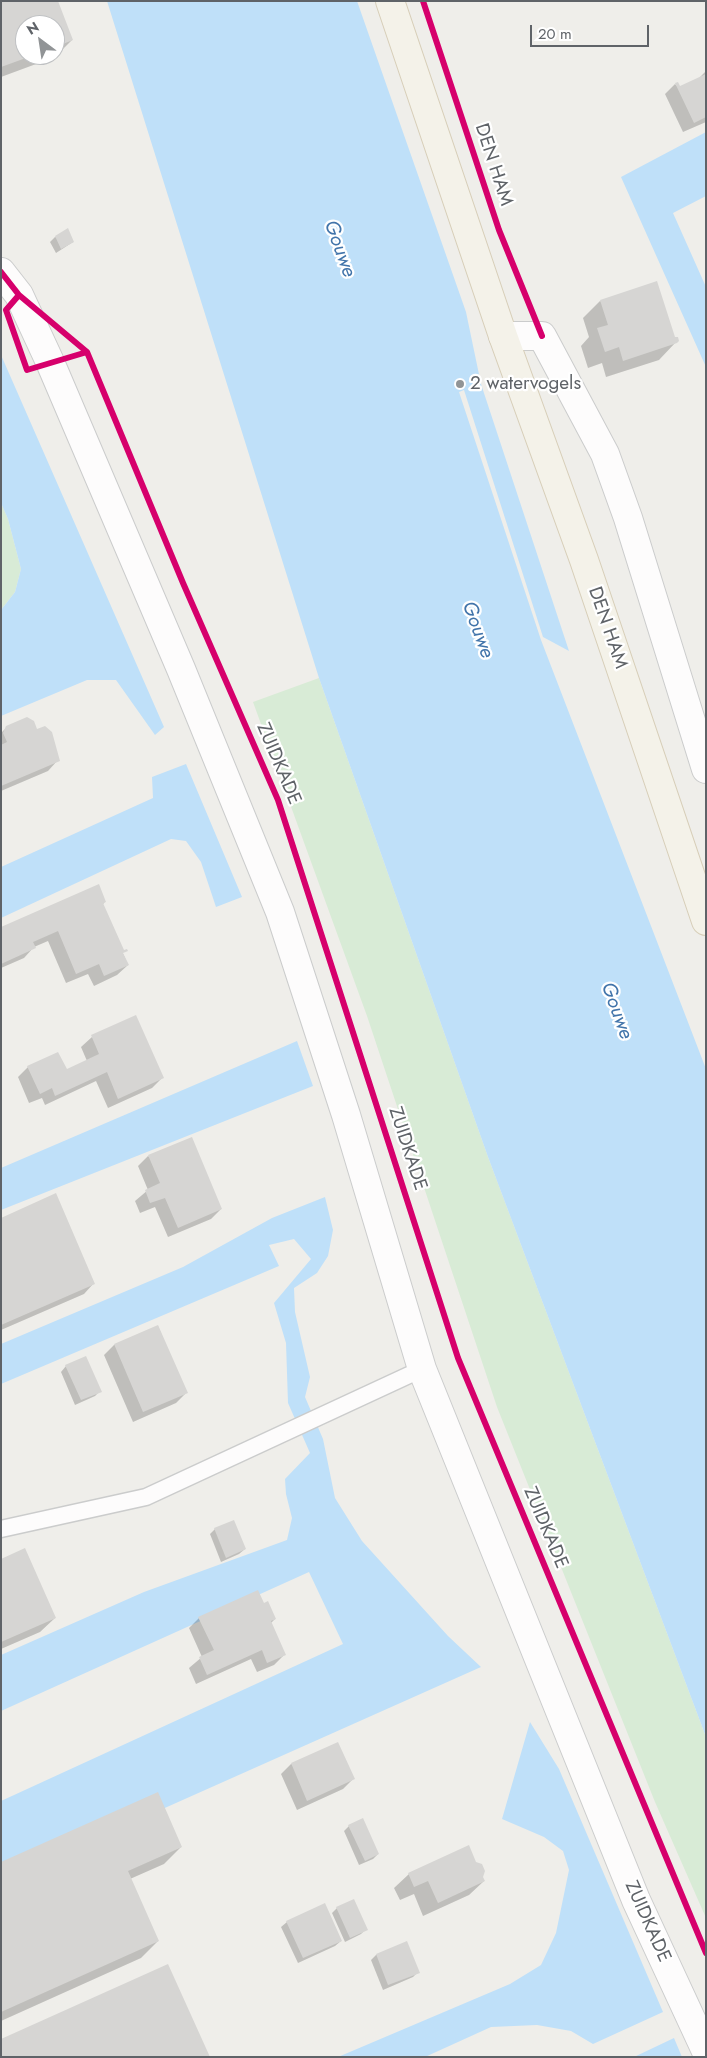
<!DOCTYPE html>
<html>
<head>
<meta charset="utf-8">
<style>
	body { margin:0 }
	#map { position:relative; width:707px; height:2058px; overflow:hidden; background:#efeeea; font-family:Jost,sans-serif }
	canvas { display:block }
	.frame { position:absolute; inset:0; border:2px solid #5f6368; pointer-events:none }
	.north { position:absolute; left:15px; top:15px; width:50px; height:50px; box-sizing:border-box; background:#fff; border:1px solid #bfc1c3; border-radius:50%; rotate:329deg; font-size:14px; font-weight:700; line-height:20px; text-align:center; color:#5f6368 }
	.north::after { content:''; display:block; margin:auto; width:18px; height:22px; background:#919496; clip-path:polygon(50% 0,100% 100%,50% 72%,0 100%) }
	.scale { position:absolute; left:530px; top:25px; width:119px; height:22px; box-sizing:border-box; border:2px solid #5f6368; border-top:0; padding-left:6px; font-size:15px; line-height:18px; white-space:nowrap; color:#5f6368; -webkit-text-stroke:4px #fff; paint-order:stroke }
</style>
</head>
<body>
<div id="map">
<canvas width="707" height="2058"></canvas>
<div class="frame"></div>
<div class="north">N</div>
<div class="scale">20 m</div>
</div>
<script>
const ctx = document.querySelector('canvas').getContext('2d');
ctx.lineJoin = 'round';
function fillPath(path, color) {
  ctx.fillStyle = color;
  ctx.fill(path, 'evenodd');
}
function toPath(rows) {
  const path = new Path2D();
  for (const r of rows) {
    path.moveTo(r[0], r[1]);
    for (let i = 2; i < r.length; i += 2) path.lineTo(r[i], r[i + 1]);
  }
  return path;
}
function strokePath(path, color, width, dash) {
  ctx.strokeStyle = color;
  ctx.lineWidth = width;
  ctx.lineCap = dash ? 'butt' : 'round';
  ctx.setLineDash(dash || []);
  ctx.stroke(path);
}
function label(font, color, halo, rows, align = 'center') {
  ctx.font = font + ' Jost,sans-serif';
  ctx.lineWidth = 4.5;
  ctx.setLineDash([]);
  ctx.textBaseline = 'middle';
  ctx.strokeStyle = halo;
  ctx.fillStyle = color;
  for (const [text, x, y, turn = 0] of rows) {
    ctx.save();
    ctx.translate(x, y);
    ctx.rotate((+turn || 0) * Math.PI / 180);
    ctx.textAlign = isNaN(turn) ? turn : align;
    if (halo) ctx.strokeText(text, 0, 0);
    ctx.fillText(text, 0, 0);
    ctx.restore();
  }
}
const green = toPath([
	[1,503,8,519,21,569,15,592,1,610],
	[319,678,488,1157,706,1737,706,1918,655,1802,497,1407,367,1016,253,702]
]);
const water = toPath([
	[107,1,357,1,466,312,481,384,569,651,543,637,464,390,459,392,541,640,706,1069,706,1737,488,1157,319,678],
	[706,132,706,196,673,213,706,287,706,367,621,177],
	[1,355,164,727,155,735,116,680,87,680,1,716,1,610,15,592,21,569,8,519,1,503],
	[186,764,242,897,216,907,201,862,186,841,171,839,1,918,1,867,153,798,152,777],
	[297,1041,313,1086,1,1210,1,1168],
	[325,1197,333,1230,328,1256,317,1273,294,1288,295,1312,310,1377,305,1397,323,1439,335,1498,362,1541,448,1636,481,1667,1,1881,1,1801,343,1644,309,1572,1,1711,1,1655,144,1592,287,1540,292,1518,286,1494,285,1479,310,1453,288,1403,286,1343,274,1303,311,1259,294,1239,269,1245,279,1266,1,1384,1,1344,183,1267,272,1218],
	[530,1722,559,1769,663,2012,593,2044,571,2031,537,2025,491,2027,425,2057,338,2057,510,1984,541,1965,556,1933,569,1870,563,1851,544,1837,502,1819],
	[674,2038,682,2057,634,2057]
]);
const shadow = toPath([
	[1,1,57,1,72,40,55,57,1,77],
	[25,25,55,25,55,55,25,55],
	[706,71,706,122,683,132,665,94,675,84,679,88,699,78],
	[55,237,73,242,56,253,50,242],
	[600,301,676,342,659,360,606,377,602,363,588,368,581,346,589,337,583,318],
	[7,727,37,731,58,760,48,771,1,791,1,733],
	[105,902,102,905,128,965,117,975,94,986,88,974,66,983,48,941,34,947,24,958,1,968,1,929],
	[92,1037,162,1078,152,1088,108,1108,96,1081,45,1105,42,1098,29,1103,18,1077,28,1067,66,1071,87,1061,81,1047],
	[148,1156,221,1209,211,1219,168,1237,155,1207,140,1213,135,1201,148,1190,138,1166],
	[1,1219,94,1283,84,1294,1,1330],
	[158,1326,186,1393,176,1403,133,1422,104,1355,114,1345],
	[66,1366,100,1391,95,1396,75,1405,61,1372],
	[215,1529,245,1549,239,1554,221,1562,210,1534],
	[1,1560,55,1618,40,1632,1,1649],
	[199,1618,275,1619,271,1623,284,1655,274,1665,257,1672,251,1659,196,1684,189,1668,202,1657,189,1628],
	[291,1764,353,1779,343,1789,297,1810,281,1774],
	[349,1826,378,1854,373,1859,359,1865,344,1831],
	[181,1847,164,1864,130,1879,158,1941,141,1958,1,2021,1,1864],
	[409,1874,481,1877,484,1881,469,1895,423,1916,414,1894,400,1900,394,1888],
	[337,1908,366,1929,361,1934,345,1942,332,1913],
	[287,1922,341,1941,335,1946,298,1963,281,1927],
	[406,1943,418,1972,413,1977,383,1990,371,1960,376,1955]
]);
const building = toPath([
	[1,1,58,1,73,40,55,47,55,25,25,25,25,55,34,55,1,67],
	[706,74,706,117,694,123,675,83,678,82,680,86],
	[68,228,74,242,61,249,55,236],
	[657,281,675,337,678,337,679,341,677,343,623,361,619,347,605,352,597,328,608,325,600,300],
	[27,717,34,721,37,729,45,726,52,732,60,761,1,786,1,745,7,742,3,733,6,726],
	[99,884,106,902,103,903,124,950,127,949,128,951,123,953,129,965,104,976,99,964,76,974,58,931,33,942,36,948,1,964,1,927],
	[136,1015,164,1078,118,1099,107,1072,55,1096,52,1088,40,1094,27,1066,58,1052,67,1069,99,1054,91,1035],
	[192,1137,222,1209,178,1228,165,1198,150,1203,145,1190,160,1183,148,1155],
	[56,1193,95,1284,1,1325,1,1218],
	[158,1325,188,1393,143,1412,114,1344],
	[86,1356,102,1392,81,1400,65,1365],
	[234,1520,246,1549,226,1558,214,1528],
	[25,1548,56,1618,1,1642,1,1559],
	[258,1590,264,1603,268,1601,276,1619,271,1621,286,1655,267,1663,262,1650,207,1675,199,1657,214,1650,198,1617],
	[338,1742,355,1779,307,1801,291,1763],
	[158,1792,182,1847,128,1871,159,1941,1,2012,1,1862],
	[363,1818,379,1854,365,1861,348,1825],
	[469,1845,476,1862,482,1864,485,1871,483,1877,485,1881,438,1903,428,1881,414,1887,408,1873],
	[354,1899,368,1930,350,1938,336,1907],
	[325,1903,342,1941,303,1958,286,1921],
	[407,1941,420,1973,388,1985,376,1954],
	[168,1964,210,2057,1,2057,1,2039]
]);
const service = toPath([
	[1,1529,146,1497,422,1369]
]);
const minor = toPath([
	[503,336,542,336,605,454,628,518,706,769]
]);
const tertiary = toPath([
	[1,272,19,295,50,362,181,669,280,912,346,1115,422,1369,636,1900,706,2051]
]);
const primary = toPath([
	[390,1,503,336,584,560,706,921]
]);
const cycleway = toPath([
	[423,1,499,230,542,336],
	[1,272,19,295,87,352,183,583,278,800,458,1358,706,1953],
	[19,295,6,310,27,370,87,352]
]);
const markers = [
	[460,384,5,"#919496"]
];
const streetNames = [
	["DEN HAM",493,165,72],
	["DEN HAM",607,628,71],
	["ZUIDKADE",278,764,67],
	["ZUIDKADE",407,1149,72],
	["ZUIDKADE",545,1528,67],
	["ZUIDKADE",647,1922,66]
];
const poiNames = [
	["2 watervogels",470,384]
];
const waterNames = [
	["Gouwe",339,249,70],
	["Gouwe",477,630,70],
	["Gouwe",616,1011,70]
];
fillPath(green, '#d8ebd6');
fillPath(water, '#bfe0f9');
fillPath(shadow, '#0003');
fillPath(building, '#d6d5d3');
strokePath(service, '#cbcccc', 19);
strokePath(minor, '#cbcccc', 30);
strokePath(tertiary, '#cbcccc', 30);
strokePath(primary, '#d7ceb8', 30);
strokePath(service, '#fdfcfc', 16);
strokePath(minor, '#fdfcfc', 28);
strokePath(tertiary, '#fdfcfc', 28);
strokePath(primary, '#f4f2e9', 28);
strokePath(cycleway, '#d6006c', 6);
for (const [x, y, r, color] of markers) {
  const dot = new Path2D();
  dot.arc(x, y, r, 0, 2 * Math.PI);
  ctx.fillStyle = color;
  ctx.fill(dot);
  strokePath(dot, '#fff', 2);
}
label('19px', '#5f6368', '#fff', streetNames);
label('19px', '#5f6368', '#fff', poiNames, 'left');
label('italic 20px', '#4174aa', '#fff', waterNames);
</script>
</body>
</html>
